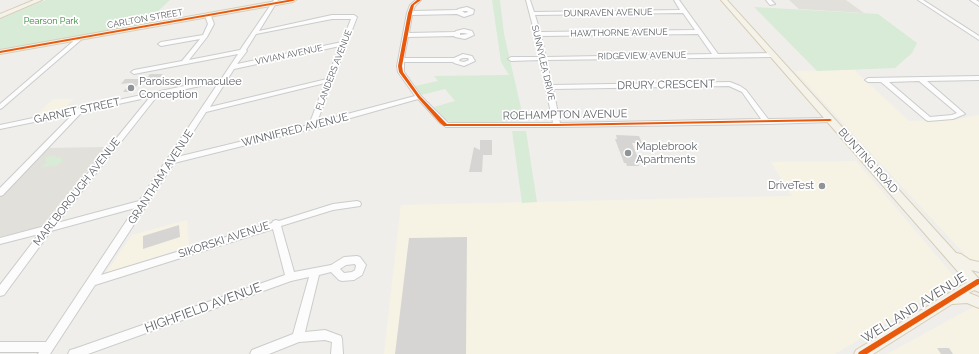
<!DOCTYPE html>
<html>
<head>
<meta charset="utf-8">
<style>
	body { margin:0 }
	canvas { display:block; background:#efeeea }
</style>
</head>
<body>
<canvas width="979" height="354"></canvas>
<script>
const ctx = document.querySelector('canvas').getContext('2d');
ctx.lineJoin = 'round';
function fillPath(path, color) {
  ctx.fillStyle = color;
  ctx.fill(path, 'evenodd');
}
function toPath(rows) {
  const path = new Path2D();
  for (const r of rows) {
    path.moveTo(r[0], r[1]);
    for (let i = 2; i < r.length; i += 2) path.lineTo(r[i], r[i + 1]);
  }
  return path;
}
function strokePath(path, color, width, dash) {
  ctx.strokeStyle = color;
  ctx.lineWidth = width;
  ctx.lineCap = dash ? 'butt' : 'round';
  ctx.setLineDash(dash || []);
  ctx.stroke(path);
}
function label(font, color, halo, rows, align = 'center') {
  ctx.font = font + ' Raleway,sans-serif';
  ctx.lineWidth = 3.5;
  ctx.setLineDash([]);
  ctx.textBaseline = 'middle';
  ctx.strokeStyle = halo;
  ctx.fillStyle = color;
  for (const [text, x, y, turn = 0] of rows) {
    ctx.save();
    ctx.translate(x, y);
    ctx.rotate((+turn || 0) * Math.PI / 180);
    ctx.textAlign = isNaN(turn) ? turn : align;
    if (halo) ctx.strokeText(text, 0, 0);
    ctx.fillText(text, 0, 0);
    ctx.restore();
  }
}
const commercial = toPath([
	[854,70,909,121,955,120,979,115,979,263,972,262,795,71],
	[53,99,74,99,60,112,34,118],
	[856,161,957,280,835,354,384,354,401,205,792,196,771,162],
	[187,220,189,246,106,273,132,235],
	[975,306,979,307,979,354,887,354]
]);
const education = toPath([
	[789,0,846,0,864,13,799,9],
	[107,147,41,227,0,237,0,195,45,148]
]);
const green = toPath([
	[46,0,170,0,143,25,0,50,0,19],
	[492,0,500,0,504,34,524,121,453,123,446,120,434,107,455,101,445,89,421,95,415,86,438,81,434,76,509,75,501,62],
	[754,7,878,14,917,43,912,53,895,68,817,71],
	[512,131,526,131,537,202,522,203],
	[51,156,62,158,63,161,56,166,41,167,47,162,45,160,46,157]
]);
const building = toPath([
	[150,74,163,74,155,83,139,83,132,92,123,92,130,83,121,84,125,79,146,79],
	[616,135,639,136,642,143,632,143,640,163,638,163,639,166,627,166,626,163,624,163,615,139,617,139],
	[480,140,492,140,492,155,483,155,482,172,469,172,474,147,480,150],
	[179,225,180,237,143,249,143,236],
	[467,237,466,354,395,354,409,238],
	[937,348,949,348,953,354,941,354]
]);
const minor = toPath([
	[274,0,278,0,259,31,332,15,354,15,357,17,317,122,415,96,398,72,397,66,407,13,410,5,416,0,421,0,415,6,413,11,457,10,458,9,467,7,474,10,473,14,464,17,457,14,412,15,409,33,455,32,456,31,464,29,472,31,474,35,465,39,455,37,454,36,408,37,404,58,454,58,463,54,472,56,475,61,464,66,454,63,453,62,404,62,404,72,421,96,448,123,553,123,540,60,511,61,508,59,511,57,540,57,535,34,526,0,530,0,534,12,680,10,674,0,679,0,718,54,773,53,776,55,773,57,546,60,552,85,730,82,740,86,746,90,768,119,830,118,834,120,830,122,767,124,557,127,446,127,440,123,418,99,315,128,174,163,101,275,272,223,273,221,276,220,279,221,333,204,357,201,360,202,361,204,360,206,333,210,281,226,294,272,331,265,344,257,357,256,360,257,366,265,362,275,354,280,342,281,339,280,331,272,319,275,305,332,325,330,341,336,342,339,343,354,331,354,332,342,325,340,299,342,269,354,250,354,252,350,293,334,309,277,291,281,88,354,68,354,70,350,74,349,285,275,273,229,95,285,50,354,38,354,39,352,0,352,0,342,46,342,135,208,51,231,4,295,0,296,0,285,39,234,0,244,0,238,45,226,150,97,82,112,3,195,0,196,0,188,73,114,0,129,0,125,222,78,238,54,134,74,131,72,134,70,182,61,200,39,161,46,158,44,161,42,203,35,208,24,205,16,208,14,211,16,214,24,207,37,189,60,240,50,274,0],
	[462,11,467,11,468,12,465,13,462,11],
	[683,13,695,30,540,32,535,15,683,13],
	[332,19,351,19,342,42,237,64,247,51,246,50,256,34,332,19],
	[460,33,464,33,468,34,460,35,460,33],
	[698,34,712,54,546,57,541,36,698,34],
	[340,46,327,79,210,107,234,69,340,46],
	[463,58,468,58,469,60,464,62,459,61,460,59,463,58],
	[219,82,139,201,57,223,158,95,219,82],
	[325,83,309,125,177,157,206,112,325,83],
	[729,86,742,92,761,119,560,123,553,89,729,86],
	[355,264,356,266,355,270,352,272,344,273,340,269,346,265,355,264],
	[766,0,771,0,775,4,770,5,766,0],
	[918,0,923,0,979,36,979,40,918,0],
	[970,0,976,0,979,2,979,6,970,0],
	[77,38,82,39,2,108,0,109,0,104,77,38],
	[979,76,979,80,927,81,965,114,953,119,928,121,926,120,881,82,868,82,865,80,868,78,979,76],
	[919,81,957,113,952,115,930,117,889,82,919,81]
]);
const major = toPath([
	[34,0,42,0,0,18,0,14,34,0],
	[282,0,296,0,293,2,0,54,0,50,282,0],
	[721,0,727,0,956,253,961,254,970,260,979,262,979,272,971,270,979,279,979,292,974,290,969,293,979,297,979,308,967,303,952,304,873,354,854,354,856,350,967,282,721,0]
]);
const cycleway = toPath([
	[288,0,295,0,293,1,0,53,0,51,288,0],
	[417,0,421,0,414,5,412,13,402,66,403,72,420,96,444,121,447,124,557,124,830,119,832,120,830,121,557,126,444,126,440,123,418,98,399,72,398,66,408,13,411,5,417,0],
	[977,279,979,279,979,284,867,354,858,354,859,352,977,279]
]);
const markers = [
	[131,88,4,"#919496"],
	[628,153,4,"#919496"],
	[822,186,4,"#919496"]
];
const farStreetnames = [
	["DUNRAVEN AVENUE",608,13,-1],
	["CARLTON STREET",145,19,-10],
	["HAWTHORNE AVENUE",619,33,-1],
	["VIVIAN AVENUE",289,55,-12],
	["RIDGEVIEW AVENUE",642,56,-1],
	["SUNNYLEA DRIVE",543,63,77],
	["FLANDERS AVENUE",334,70,-69]
];
const farParknames = [
	["Pearson Park",51,21]
];
const poiNames = [
	["Paroisse Immaculee",139,82],
	["Conception",139,95],
	["Maplebrook",636,147],
	["Apartments",636,160],
	["DriveTest",814,186,"right"]
];
const streetNames = [
	["DRURY CRESCENT",666,85,-1],
	["GARNET STREET",77,111,-12],
	["ROEHAMPTON AVENUE",565,115,-1],
	["WINNIFRED AVENUE",295,130,-14],
	["BUNTING ROAD",868,161,48],
	["GRANTHAM AVENUE",161,177,-57],
	["MARLBOROUGH AVENUE",77,192,-52],
	["SIKORSKI AVENUE",224,240,-18]
];
const nearStreetnames = [
	["HIGHFIELD AVENUE",203,308,-20],
	["WELLAND AVENUE",914,308,-32]
];
fillPath(commercial, '#f7f3e4');
fillPath(education, '#e2e0da');
fillPath(green, '#d8ebd6');
fillPath(building, '#d6d5d3');
strokePath(minor, '#cbcccc', 2);
strokePath(major, '#d7ceb8', 2);
fillPath(minor, '#fdfcfc');
fillPath(major, '#f4f2e9');
fillPath(cycleway, '#e8590c');
for (const [x, y, r, color] of markers) {
  const dot = new Path2D();
  dot.arc(x, y, r, 0, 2 * Math.PI);
  ctx.fillStyle = color;
  ctx.fill(dot);
  strokePath(dot, '#fff', 1.5);
}
label('9px', '#5f6368', '#fff', farStreetnames);
label('9px', '#348238', '#fff', farParknames);
label('11px', '#5f6368', '#fff', poiNames, 'left');
label('11px', '#5f6368', '#fff', streetNames);
label('13px', '#5f6368', '#fff', nearStreetnames);
</script>
</body>
</html>
